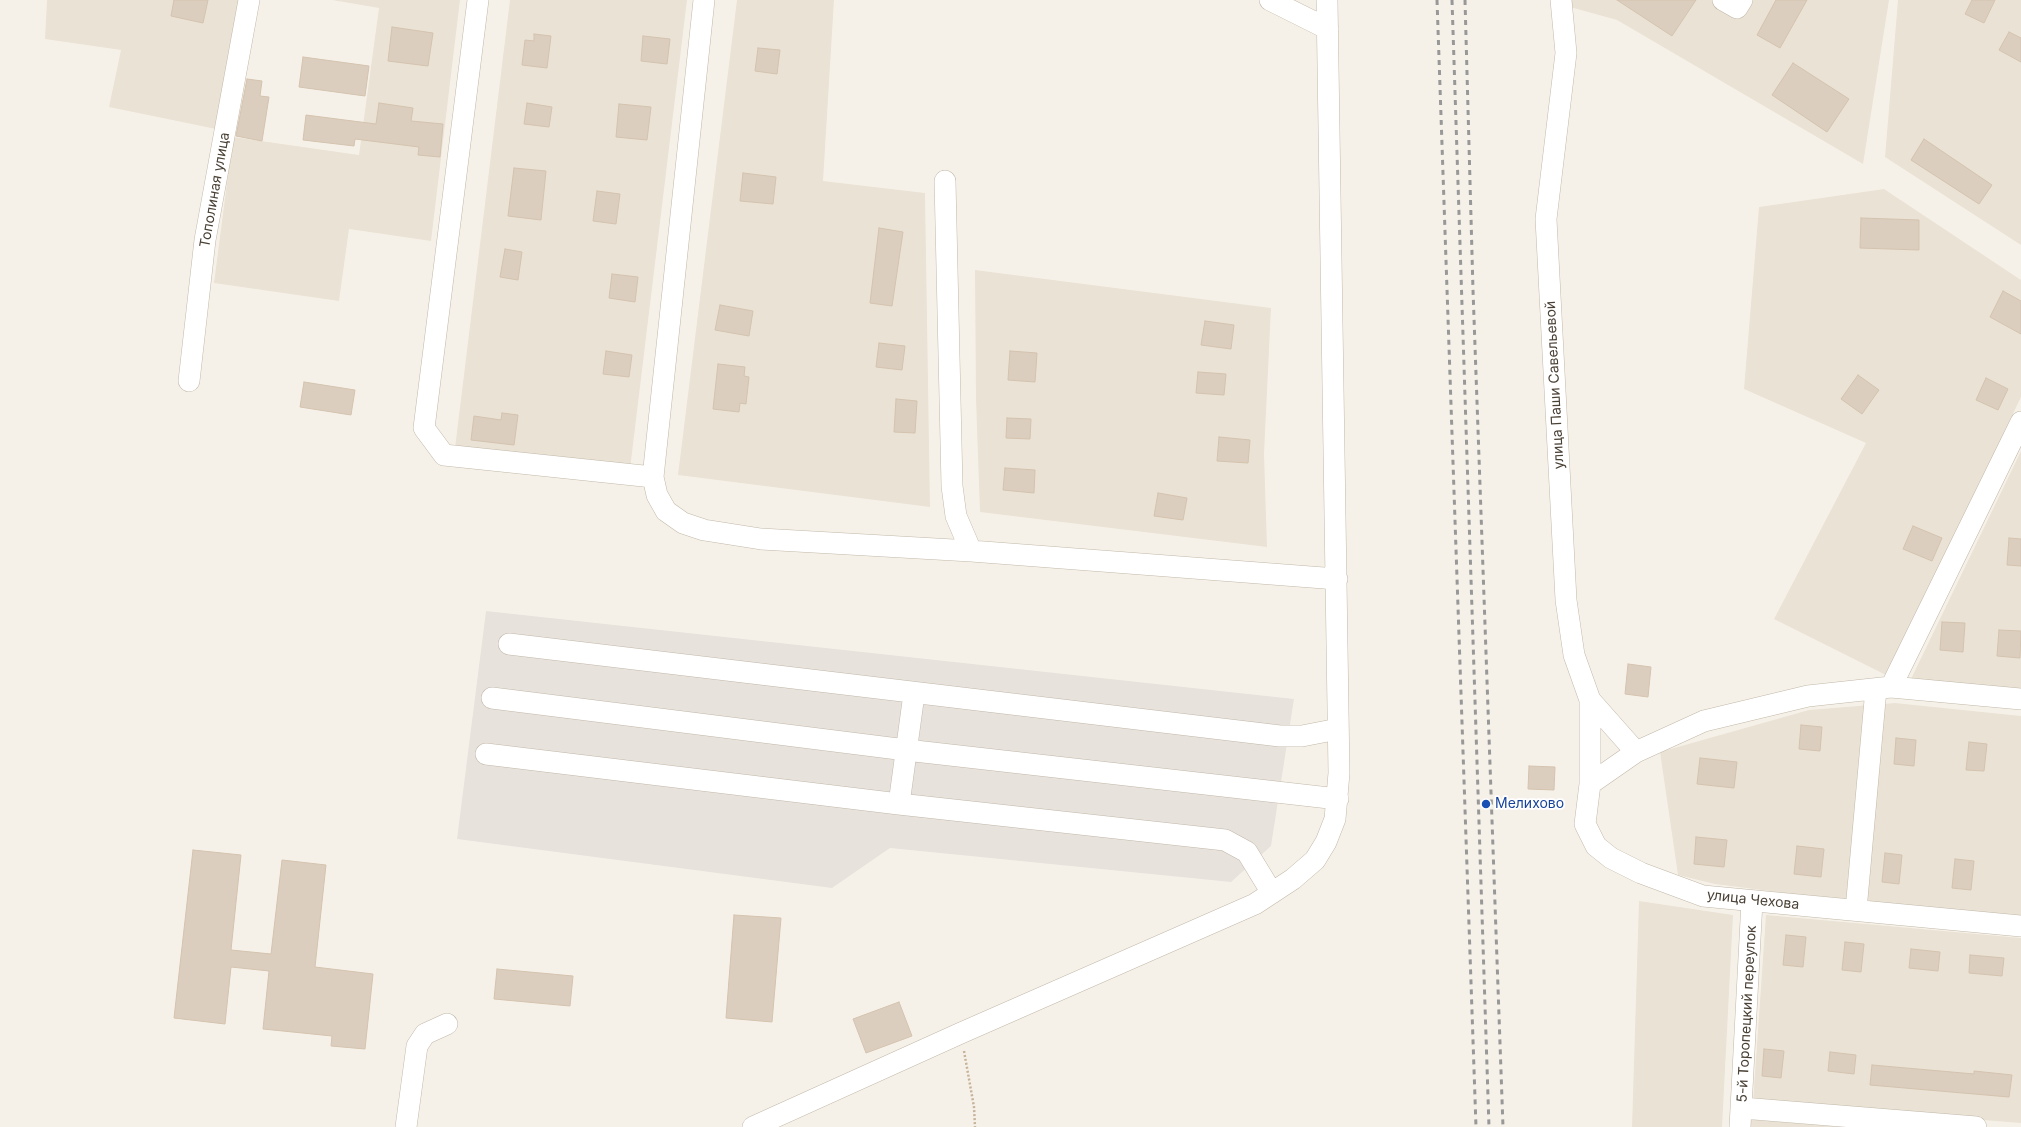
<!DOCTYPE html>
<html>
<head>
<meta charset="utf-8">
<style>
	body { margin:0 }
	canvas { display:block; background:#f6f1e8 }
</style>
</head>
<body>
<canvas width="2021" height="1127"></canvas>
<script>
const ctx = document.querySelector('canvas').getContext('2d');
ctx.lineJoin = 'round';
function fillPath(path, color) {
  ctx.fillStyle = color;
  ctx.fill(path, 'evenodd');
}
function toPath(rows) {
  const path = new Path2D();
  for (const r of rows) {
    path.moveTo(r[0], r[1]);
    for (let i = 2; i < r.length; i += 2) path.lineTo(r[i], r[i + 1]);
  }
  return path;
}
function strokePath(path, color, width, dash) {
  ctx.strokeStyle = color;
  ctx.lineWidth = width;
  ctx.lineCap = dash ? 'butt' : 'round';
  ctx.setLineDash(dash || []);
  ctx.stroke(path);
}
function label(font, color, halo, rows, align = 'center') {
  ctx.font = font + ' Inter,sans-serif';
  ctx.lineWidth = 3.5;
  ctx.setLineDash([]);
  ctx.textBaseline = 'middle';
  ctx.strokeStyle = halo;
  ctx.fillStyle = color;
  for (const [text, x, y, turn = 0] of rows) {
    ctx.save();
    ctx.translate(x, y);
    ctx.rotate((+turn || 0) * Math.PI / 180);
    ctx.textAlign = isNaN(turn) ? turn : align;
    if (halo) ctx.strokeText(text, 0, 0);
    ctx.fillText(text, 0, 0);
    ctx.restore();
  }
}
const residential = toPath([
	[47,0,239,0,216,129,109,107,121,50,45,39],
	[332,0,460,0,431,241,349,229,339,301,214,283,233,137,359,155,379,8],
	[510,0,687,0,630,469,455,448],
	[737,0,834,0,823,181,925,193,930,507,678,475],
	[1569,0,1889,0,1863,164,1617,20,1570,7],
	[1898,0,2021,0,2021,245,1885,157],
	[1884,189,2021,280,2021,397,1888,676,1774,619,1866,443,1744,389,1759,207],
	[975,270,1271,308,1264,454,1267,547,980,512,976,399],
	[2021,451,2021,692,1910,681],
	[1895,703,2021,716,2021,917,1801,895,1715,884,1678,875,1660,752,1809,710],
	[1639,901,1733,915,1722,1127,1632,1127],
	[1766,915,2021,938,2021,1123,1753,1102],
	[1746,1119,1840,1127,1745,1127]
]);
const industrial = toPath([
	[486,611,1294,699,1271,846,1231,882,890,848,832,888,457,839]
]);
const building = toPath([
	[174,0,208,0,203,23,171,16,174,0],
	[1617,0,1696,0,1672,36,1617,0],
	[1776,0,1807,0,1780,48,1757,35,1776,0],
	[1972,0,1995,0,1984,23,1965,14,1972,0],
	[392,27,433,33,428,66,388,61,392,27],
	[2009,32,2021,38,2021,62,1999,50,2009,32],
	[534,34,551,36,547,68,522,65,525,40,534,41,534,34],
	[643,36,670,39,667,64,641,61,643,36],
	[758,48,780,50,777,74,755,71,758,48],
	[303,57,369,66,365,96,299,87,303,57],
	[1793,63,1849,99,1827,132,1772,95,1793,63],
	[247,79,262,81,260,96,269,97,262,141,236,136,247,79],
	[379,103,413,108,411,121,443,124,440,157,418,155,419,147,355,139,354,146,303,140,306,115,376,124,379,103],
	[527,103,552,107,549,127,524,124,527,103],
	[619,104,651,107,647,140,616,137,619,104],
	[1924,139,1992,185,1979,204,1911,160,1924,139],
	[514,168,546,171,541,220,508,216,514,168],
	[743,173,776,177,773,204,740,201,743,173],
	[597,191,620,194,616,224,593,221,597,191],
	[1861,218,1919,220,1919,250,1860,248,1861,218],
	[879,228,903,232,892,306,870,303,879,228],
	[505,249,522,252,518,280,500,277,505,249],
	[612,274,638,277,635,302,609,298,612,274],
	[2003,291,2021,301,2021,334,1990,317,2003,291],
	[720,305,753,311,749,336,715,330,720,305],
	[1205,321,1234,325,1231,349,1201,345,1205,321],
	[879,343,905,346,902,370,876,367,879,343],
	[606,351,632,355,629,377,603,374,606,351],
	[1010,351,1037,353,1035,382,1008,380,1010,351],
	[718,364,745,367,744,376,749,377,746,404,740,403,739,412,713,409,718,364],
	[1198,372,1226,374,1224,395,1196,393,1198,372],
	[1858,375,1879,390,1862,414,1841,399,1858,375],
	[1986,378,2008,389,1998,410,1976,400,1986,378],
	[304,382,355,390,351,415,300,407,304,382],
	[896,399,917,401,915,433,894,432,896,399],
	[502,413,518,415,514,445,471,440,474,416,501,420,502,413],
	[1007,418,1031,419,1030,439,1006,438,1007,418],
	[1219,437,1250,440,1248,463,1217,461,1219,437],
	[1005,468,1035,470,1034,493,1003,490,1005,468],
	[1158,493,1187,498,1183,520,1154,516,1158,493],
	[1913,526,1942,538,1932,561,1903,549,1913,526],
	[2009,538,2021,539,2021,566,2007,565,2009,538],
	[1942,622,1965,623,1963,652,1940,650,1942,622],
	[1999,630,2021,631,2020,658,1997,656,1999,630],
	[1628,664,1651,667,1648,697,1625,694,1628,664],
	[1801,725,1822,727,1820,751,1799,749,1801,725],
	[1896,738,1916,740,1914,766,1894,764,1896,738],
	[1969,742,1987,744,1984,771,1966,770,1969,742],
	[1700,758,1737,762,1734,788,1697,784,1700,758],
	[1529,766,1555,767,1554,790,1528,789,1529,766],
	[1696,837,1727,840,1724,867,1694,864,1696,837],
	[1797,846,1824,849,1821,877,1794,874,1797,846],
	[193,850,241,855,231,950,271,954,282,860,326,865,315,967,373,974,365,1049,331,1046,332,1036,263,1029,269,971,231,967,225,1024,174,1018,193,850],
	[1885,853,1902,855,1899,884,1882,882,1885,853],
	[1955,859,1974,861,1971,890,1952,888,1955,859],
	[734,915,781,918,772,1022,726,1018,734,915],
	[1786,935,1806,937,1803,967,1783,965,1786,935],
	[1845,942,1864,944,1861,972,1842,970,1845,942],
	[1911,949,1940,952,1938,971,1909,968,1911,949],
	[1970,955,2004,958,2002,976,1969,973,1970,955],
	[497,969,573,976,570,1006,494,999,497,969],
	[899,1002,912,1036,866,1053,853,1019,899,1002],
	[1764,1049,1784,1051,1781,1078,1762,1076,1764,1049],
	[1830,1052,1856,1055,1854,1074,1828,1071,1830,1052],
	[1872,1065,1974,1074,1974,1071,2012,1075,2009,1097,1870,1085,1872,1065]
]);
const path = toPath([
	[964,1051,974,1107,975,1127]
]);
const minor = toPath([
	[478,0,424,428,444,455,653,477],
	[704,0,653,477,657,495,666,511,683,523,704,530,761,539,971,551,1337,579],
	[1270,0,1328,29],
	[1561,0,1566,53,1546,219,1566,600,1574,655,1590,700,1636,752],
	[1723,0,1737,8,1742,0],
	[945,181,952,486,956,516,971,551],
	[189,381,205,240,249,0],
	[509,644,1280,736,1302,736,1338,729],
	[1891,687,2021,422],
	[492,698,906,750,1338,799],
	[1590,700,1590,784,1585,824,1596,846,1611,858,1641,873,1703,896,2021,926],
	[486,754,899,804,1225,840,1247,852,1272,893],
	[1590,784,1636,752,1704,721,1808,696,1891,687,2021,699],
	[899,804,914,694],
	[1856,910,1876,689],
	[1742,1108,1976,1127],
	[406,1127,417,1046,425,1034,447,1024],
	[753,1127,961,1033,1255,904,1293,879,1315,860,1326,842,1335,819,1339,773,1327,0],
	[1740,1127,1752,901]
]);
const rail = toPath([
	[1437,0,1476,1127],
	[1452,0,1489,1127],
	[1465,0,1473,290,1503,1127]
]);
const markers = [
	[1486,804,5,"#1a4fb4"]
];
const streetNames = [
	["Тополиная улица",215,190,-80],
	["улица Паши Савельевой",1555,385,-93],
	["улица Чехова",1753,900,6],
	["5-й Торопецкий переулок",1747,1014,-87]
];
const transitNames = [
	["Мелихово",1495,804]
];
fillPath(residential, '#eae2d5');
fillPath(industrial, '#e8e2dd');
fillPath(building, '#dccebf');
strokePath(building, '#d4c3ae', 1);
strokePath(minor, '#c2b8a9', 22);
strokePath(path, '#c6b399', 2.5, [2, 2]);
strokePath(minor, '#fff', 21);
strokePath(rail, '#989898', 3, [5, 5]);
for (const [x, y, r, color] of markers) {
  const dot = new Path2D();
  dot.arc(x, y, r, 0, 2 * Math.PI);
  ctx.fillStyle = color;
  ctx.fill(dot);
  strokePath(dot, '#fff', 1.5);
}
label('14px', '#4a4136', '#fff', streetNames);
label('14px', '#164399', '#fff', transitNames, 'left');
</script>
</body>
</html>
